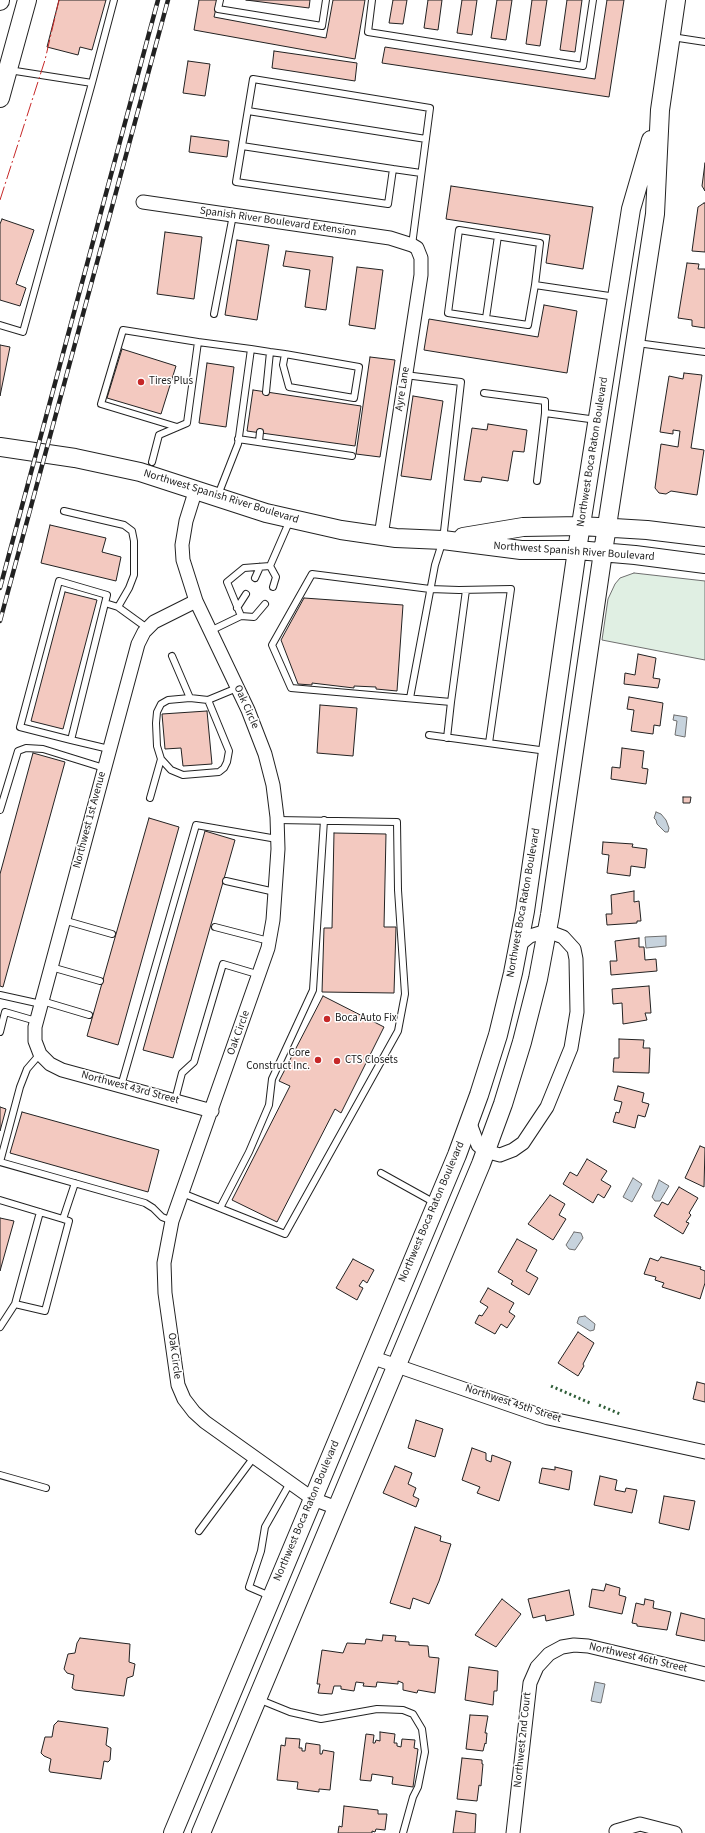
<!DOCTYPE html>
<html>
<head>
<meta charset="utf-8">
<style>
	body { margin:0 }
	canvas { display:block; background:#fff }
</style>
</head>
<body>
<canvas width="705" height="1833"></canvas>
<script>
const ctx = document.querySelector('canvas').getContext('2d');
ctx.lineJoin = 'round';
function fillPath(path, color) {
  ctx.fillStyle = color;
  ctx.fill(path, 'evenodd');
}
function toPath(rows) {
  const path = new Path2D();
  for (const r of rows) {
    path.moveTo(r[0], r[1]);
    for (let i = 2; i < r.length; i += 2) path.lineTo(r[i], r[i + 1]);
  }
  return path;
}
function strokePath(path, color, width, dash) {
  ctx.strokeStyle = color;
  ctx.lineWidth = width;
  ctx.lineCap = dash ? 'butt' : 'round';
  ctx.setLineDash(dash || []);
  ctx.stroke(path);
}
function label(font, color, halo, rows, align = 'center') {
  ctx.font = font + ' "Source Sans 3",sans-serif';
  ctx.lineWidth = 3;
  ctx.setLineDash([]);
  ctx.textBaseline = 'middle';
  ctx.strokeStyle = halo;
  ctx.fillStyle = color;
  for (const [text, x, y, turn = 0] of rows) {
    ctx.save();
    ctx.translate(x, y);
    ctx.rotate((+turn || 0) * Math.PI / 180);
    ctx.textAlign = isNaN(turn) ? turn : align;
    if (halo) ctx.strokeText(text, 0, 0);
    ctx.fillText(text, 0, 0);
    ctx.restore();
  }
}
const green = toPath([
	[634,573,705,581,705,660,602,640,608,599,615,584,620,578,634,573]
]);
const water = toPath([
	[674,715,687,717,685,737,675,735,677,721,673,720,674,715],
	[656,812,661,814,666,820,669,828,668,832,665,832,657,824,656,820,654,818,656,812],
	[666,936,666,946,646,948,645,937,666,936],
	[633,1178,642,1184,632,1202,623,1197,633,1178],
	[659,1180,669,1186,660,1201,655,1201,652,1197,659,1180],
	[574,1232,581,1233,583,1238,575,1250,569,1249,566,1245,574,1232],
	[585,1316,595,1324,594,1330,590,1331,577,1323,579,1317,585,1316],
	[595,1682,605,1684,601,1703,591,1701,595,1682]
]);
const building = toPath([
	[59,0,106,0,92,50,80,47,78,55,47,47,59,0],
	[199,0,218,0,214,17,326,38,333,0,365,0,355,59,194,30,199,0],
	[246,0,310,0,309,8,246,0],
	[393,0,407,0,403,24,389,23,393,0],
	[428,0,442,0,438,30,424,28,428,0],
	[462,0,477,0,472,35,457,33,462,0],
	[497,0,512,0,506,40,491,38,497,0],
	[532,0,547,0,540,46,526,44,532,0],
	[567,0,582,0,575,52,560,50,567,0],
	[607,0,624,0,609,97,382,63,385,47,595,79,607,0],
	[274,51,357,63,355,81,272,68,274,51],
	[188,61,210,64,205,96,183,93,188,61],
	[191,136,229,141,227,157,189,152,191,136],
	[705,163,705,191,702,186,705,163],
	[451,186,593,207,583,269,546,263,550,235,446,219,451,186],
	[704,203,705,203,705,252,692,251,698,207,704,203],
	[2,219,34,230,16,284,26,288,20,306,0,300,0,224,2,219],
	[165,232,202,237,194,299,157,294,165,232],
	[237,240,269,245,257,320,225,315,237,240],
	[286,251,333,257,326,310,305,307,310,270,283,266,286,251],
	[687,263,699,264,698,269,705,269,705,328,692,326,692,320,678,318,687,263],
	[357,267,383,270,375,329,349,325,357,267],
	[544,305,577,311,567,373,424,350,429,319,538,337,544,305],
	[0,345,10,347,0,396,0,345],
	[122,349,176,366,161,414,107,398,122,349],
	[370,357,395,360,380,457,356,454,370,357],
	[207,363,234,367,226,427,199,423,207,363],
	[684,373,702,375,691,448,704,450,697,495,671,491,666,494,659,493,655,488,661,444,678,447,680,431,673,430,673,434,660,432,669,376,683,379,684,373],
	[253,390,361,406,355,446,247,431,253,390],
	[413,396,443,401,431,480,401,476,413,396],
	[488,424,527,430,524,452,513,451,508,481,482,477,481,482,464,480,472,428,487,430,488,424],
	[50,525,106,538,102,552,121,557,116,581,41,563,50,525],
	[65,592,97,600,63,729,31,721,65,592],
	[304,598,403,605,397,691,376,689,376,687,354,686,354,688,312,683,312,685,298,684,281,640,304,598],
	[638,654,656,658,653,678,660,679,658,688,624,684,625,673,635,675,638,654],
	[629,697,663,703,660,726,654,725,653,734,631,731,634,710,627,709,629,697],
	[320,705,357,708,353,756,317,753,320,705],
	[207,711,212,764,183,766,181,748,165,749,162,714,207,711],
	[622,748,644,751,642,768,648,769,646,784,611,779,612,767,620,768,622,748],
	[33,753,65,762,3,987,0,986,0,874,33,753],
	[683,797,691,797,690,803,683,803,683,797],
	[149,818,179,827,118,1045,87,1036,149,818],
	[205,831,235,840,173,1058,143,1050,205,831],
	[334,833,386,834,384,927,396,927,394,993,322,992,324,928,332,928,334,833],
	[603,842,633,844,632,847,647,849,645,868,631,866,630,876,607,873,609,855,602,854,603,842],
	[634,891,634,902,639,901,641,921,637,921,637,923,607,925,606,914,612,914,611,895,634,891],
	[639,938,639,947,644,947,645,960,656,959,657,971,611,975,610,961,617,961,615,941,639,938],
	[649,986,651,1013,645,1013,647,1020,623,1024,622,1003,613,1004,612,989,649,986],
	[323,996,384,1027,341,1113,335,1109,277,1222,232,1200,290,1086,279,1081,323,996],
	[619,1039,644,1040,643,1048,650,1048,649,1073,613,1072,614,1058,619,1058,619,1039],
	[618,1086,644,1093,642,1102,649,1104,645,1117,638,1115,635,1128,613,1122,616,1112,619,1113,622,1102,614,1100,618,1086],
	[0,1107,6,1109,0,1131,0,1107],
	[22,1112,159,1150,148,1192,10,1153,22,1112],
	[700,1146,705,1148,704,1187,685,1178,700,1146],
	[587,1159,607,1171,601,1180,611,1186,604,1198,598,1194,593,1203,563,1184,570,1172,577,1176,587,1159],
	[679,1187,698,1198,689,1213,691,1215,686,1222,689,1223,683,1234,654,1216,662,1202,668,1205,679,1187],
	[550,1195,565,1204,559,1215,566,1219,553,1240,528,1224,550,1195],
	[0,1218,14,1221,0,1271,0,1218],
	[517,1239,537,1250,526,1271,538,1278,529,1295,511,1284,513,1281,498,1272,517,1239],
	[661,1257,701,1267,700,1269,705,1271,705,1283,700,1299,662,1287,664,1283,655,1280,656,1277,644,1274,650,1258,658,1261,661,1257],
	[353,1259,374,1270,367,1283,363,1280,359,1286,363,1288,357,1300,336,1288,353,1259],
	[488,1288,514,1303,509,1312,515,1316,507,1328,501,1324,495,1334,475,1323,479,1315,482,1316,488,1307,480,1302,488,1288],
	[578,1332,594,1343,583,1364,584,1366,578,1376,558,1363,578,1332],
	[697,1382,705,1384,705,1402,693,1399,697,1382],
	[416,1420,443,1429,435,1457,408,1448,416,1420],
	[472,1448,486,1453,486,1460,491,1462,492,1455,511,1462,499,1501,477,1493,480,1487,462,1480,472,1448],
	[395,1466,412,1473,408,1484,416,1488,413,1496,419,1499,416,1507,383,1493,395,1466],
	[555,1467,572,1471,569,1490,539,1483,542,1468,555,1470,555,1467],
	[600,1476,617,1480,615,1490,625,1492,626,1488,637,1490,632,1513,594,1505,600,1476],
	[664,1496,695,1501,689,1530,659,1523,664,1496],
	[415,1527,441,1536,440,1541,451,1544,439,1581,429,1604,413,1598,410,1609,390,1603,415,1527],
	[606,1584,620,1588,619,1595,626,1597,622,1614,589,1607,592,1589,604,1591,606,1584],
	[569,1590,574,1615,546,1621,545,1615,533,1618,528,1599,569,1590],
	[502,1599,521,1614,496,1647,475,1635,502,1599],
	[645,1599,654,1601,653,1608,671,1612,667,1630,637,1626,637,1624,632,1623,636,1603,644,1605,645,1599],
	[681,1613,705,1619,705,1641,676,1635,681,1613],
	[383,1635,396,1636,395,1641,409,1642,409,1645,428,1646,429,1657,439,1658,435,1693,418,1690,417,1693,403,1690,403,1683,398,1681,398,1684,377,1682,376,1687,363,1686,364,1683,356,1682,354,1691,341,1689,341,1686,334,1686,332,1694,318,1693,320,1684,317,1684,322,1650,343,1653,347,1643,365,1644,366,1639,382,1641,383,1635],
	[80,1638,130,1644,129,1662,135,1664,133,1676,127,1678,124,1696,75,1690,72,1688,74,1675,67,1673,64,1669,68,1654,75,1653,77,1643,80,1638],
	[469,1667,498,1671,497,1691,494,1691,493,1705,465,1700,469,1667],
	[470,1715,488,1716,485,1733,487,1733,486,1744,485,1743,483,1751,466,1749,470,1715],
	[58,1721,108,1728,106,1745,111,1748,110,1760,108,1762,104,1761,101,1779,50,1772,49,1770,51,1759,44,1756,41,1753,45,1737,52,1737,54,1725,58,1721],
	[380,1732,395,1734,394,1743,397,1743,397,1746,401,1747,402,1739,415,1740,414,1748,418,1749,413,1787,392,1784,393,1777,372,1774,371,1781,360,1780,366,1734,374,1735,373,1743,375,1743,376,1740,380,1741,380,1732],
	[286,1738,300,1739,299,1748,302,1748,302,1751,305,1751,306,1743,320,1745,320,1754,322,1754,323,1750,334,1752,330,1790,319,1789,319,1792,297,1789,298,1782,277,1780,281,1745,285,1746,286,1738],
	[462,1758,482,1760,482,1764,483,1764,481,1786,479,1785,477,1801,457,1799,462,1758],
	[344,1806,378,1810,378,1814,387,1814,385,1830,376,1829,375,1832,372,1831,372,1833,338,1833,339,1826,342,1827,344,1806],
	[456,1811,476,1814,475,1833,453,1833,456,1811]
]);
const lane = toPath([
	[220,0,218,9,322,26,326,0],
	[372,0,368,32,583,66,593,0],
	[672,37,705,42],
	[9,70,92,83,114,0],
	[248,111,426,139],
	[242,146,393,169,388,204,236,182,253,79,430,108,412,245],
	[393,169,421,173],
	[535,285,540,243,459,230,448,313,528,325,535,285,616,297],
	[214,314,233,215],
	[486,318,498,236],
	[0,325,23,332,92,83],
	[637,343,705,352],
	[405,375,461,382,443,540,435,565,410,698],
	[266,392,270,352],
	[484,393,545,401,545,413],
	[177,427,101,404,123,330,198,342],
	[238,439,352,456],
	[259,441,260,432],
	[152,462,159,435,187,423,198,342,251,349],
	[537,481,545,413,597,420],
	[218,495,238,444,251,349,270,352,285,354,359,367,354,398,289,387,283,365,285,354],
	[64,511,124,525,132,531,134,541,134,575,129,588,118,607],
	[270,566,276,577,273,587],
	[255,578,260,567],
	[237,608,246,594],
	[241,616,254,617,265,604],
	[210,631,241,616,227,582,244,568,270,566,290,520],
	[172,656,190,698],
	[208,700,229,751,227,762,224,768,219,772,183,775,171,770,161,759,157,746,156,723,157,712,161,704,168,700,190,698,208,700,237,688],
	[451,702,466,590],
	[429,735,547,751],
	[447,738,451,702,291,688,272,645,312,574,430,589,459,590,511,589,489,743],
	[71,740,20,727,59,581,107,595,105,603],
	[109,749,71,740,105,603,118,607,147,628],
	[150,798,161,759],
	[0,810,18,751,26,748,43,749,104,768],
	[226,881,275,892],
	[63,920,112,934],
	[215,927,269,941],
	[51,967,100,981],
	[0,995,41,1004],
	[42,1001,89,1015],
	[0,1032,5,1012,36,1021],
	[40,1054,27,1069,20,1087,0,1162,145,1203,153,1208,162,1217,172,1221],
	[121,1086,196,825,277,839],
	[175,1100,182,1073,194,1062,196,1055,223,964,260,975],
	[381,1173,435,1203],
	[182,1193,285,1234,398,1031,405,994,398,890,397,822,277,820],
	[0,1200,63,1219,75,1183],
	[220,1208,249,1152,269,1105,272,1079,313,990,324,820],
	[40,1212,15,1304,45,1311,69,1221,63,1219],
	[0,1327,15,1304],
	[0,1475,46,1488],
	[199,1531,254,1457],
	[270,1596,249,1587,261,1551,265,1527,290,1483],
	[258,1699,290,1712,321,1719,377,1709,403,1710,413,1714,422,1729,425,1752,418,1787,413,1797,403,1833]
]);
const street = toPath([
	[143,202,390,238,412,245,417,248,421,258,421,275,381,536],
	[196,489,186,521,182,545,183,560,196,601,248,710,265,754,273,785,277,817,278,849,273,920,268,948,172,1221,164,1263,165,1293,178,1385,184,1399,194,1412,205,1422,313,1499,337,1508],
	[196,601,154,622,144,632,138,644,35,1027,35,1041,40,1054,50,1064,62,1070,212,1111],
	[469,1121,478,1145,485,1151,500,1155,513,1150,523,1143,547,1107,571,1048,577,1012,576,959,574,949,563,937,547,931,530,936,519,945],
	[371,1357,548,1418,705,1452],
	[616,1831,640,1824,675,1833],
	[513,1833,530,1683,537,1667,549,1654,562,1647,574,1645,588,1646,705,1674]
]);
const secondary = toPath([
	[0,1,0,0],
	[0,98,27,0],
	[0,447,75,458,140,472,266,513,341,530,396,538,443,540,521,550,577,550,635,555,705,564],
	[463,537,523,527,581,526,647,530,705,537],
	[173,1833,457,1155,479,1095,498,1035,513,973,525,911,577,550,631,209,651,140],
	[201,1833,481,1164,503,1104,522,1042,538,979,550,915,603,552,655,214,660,110,676,0]
]);
const rail = toPath([
	[0,588,158,0],
	[0,621,168,0]
]);
const hedge = toPath([
	[551,1386,590,1403],
	[599,1405,620,1414]
]);
const power = toPath([
	[0,200,45,60,59,0]
]);
const markers = [
	[141,382,4,"#c62828"],
	[327,1019,4,"#c62828"],
	[318,1060,4,"#c62828"],
	[337,1061,4,"#c62828"]
];
const streetNames = [
	["Spanish River Boulevard Extension",278,222,8],
	["Ayre Lane",403,389,-81],
	["Northwest Boca Raton Boulevard",593,452,-81],
	["Northwest Spanish River Boulevard",221,497,17],
	["Northwest Spanish River Boulevard",574,552,4],
	["Oak Circle",246,707,66],
	["Northwest 1st Avenue",90,820,-75],
	["Northwest Boca Raton Boulevard",524,903,-80],
	["Oak Circle",239,1033,-70],
	["Northwest 43rd Street",130,1088,15],
	["Northwest Boca Raton Boulevard",432,1212,-67],
	["Oak Circle",174,1356,82],
	["Northwest 45th Street",513,1404,18],
	["Northwest Boca Raton Boulevard",307,1511,-67],
	["Northwest 46th Street",638,1658,13],
	["Northwest 2nd Court",523,1740,-84]
];
const poiNames = [
	["Tires Plus",149,382],
	["Boca Auto Fix",335,1019],
	["Core",310,1054,"right"],
	["Construct Inc.",310,1067,"right"],
	["CTS Closets",345,1061]
];
fillPath(green, '#e0efe3');
strokePath(green, '#6f6f6f', 1);
fillPath(water, '#c7d3dd');
strokePath(water, '#6f6f6f', 1);
fillPath(building, '#f3c9c0');
strokePath(building, '#222', 1);
strokePath(lane, '#222', 8);
strokePath(street, '#222', 15);
strokePath(secondary, '#222', 20);
strokePath(lane, '#fff', 6);
strokePath(street, '#fff', 13);
strokePath(secondary, '#fff', 18);
strokePath(rail, '#222', 4.5);
strokePath(rail, '#fff', 3, [9]);
strokePath(hedge, '#2f5e38', 3, [2, 3]);
strokePath(power, '#c62828', 1, [14, 3, 2, 3]);
for (const [x, y, r, color] of markers) {
  const dot = new Path2D();
  dot.arc(x, y, r, 0, 2 * Math.PI);
  ctx.fillStyle = color;
  ctx.fill(dot);
  strokePath(dot, '#fff', 1.5);
}
label('11px', '#222', '#fff', streetNames);
label('11px', '#222', '#fff', poiNames, 'left');
</script>
</body>
</html>
